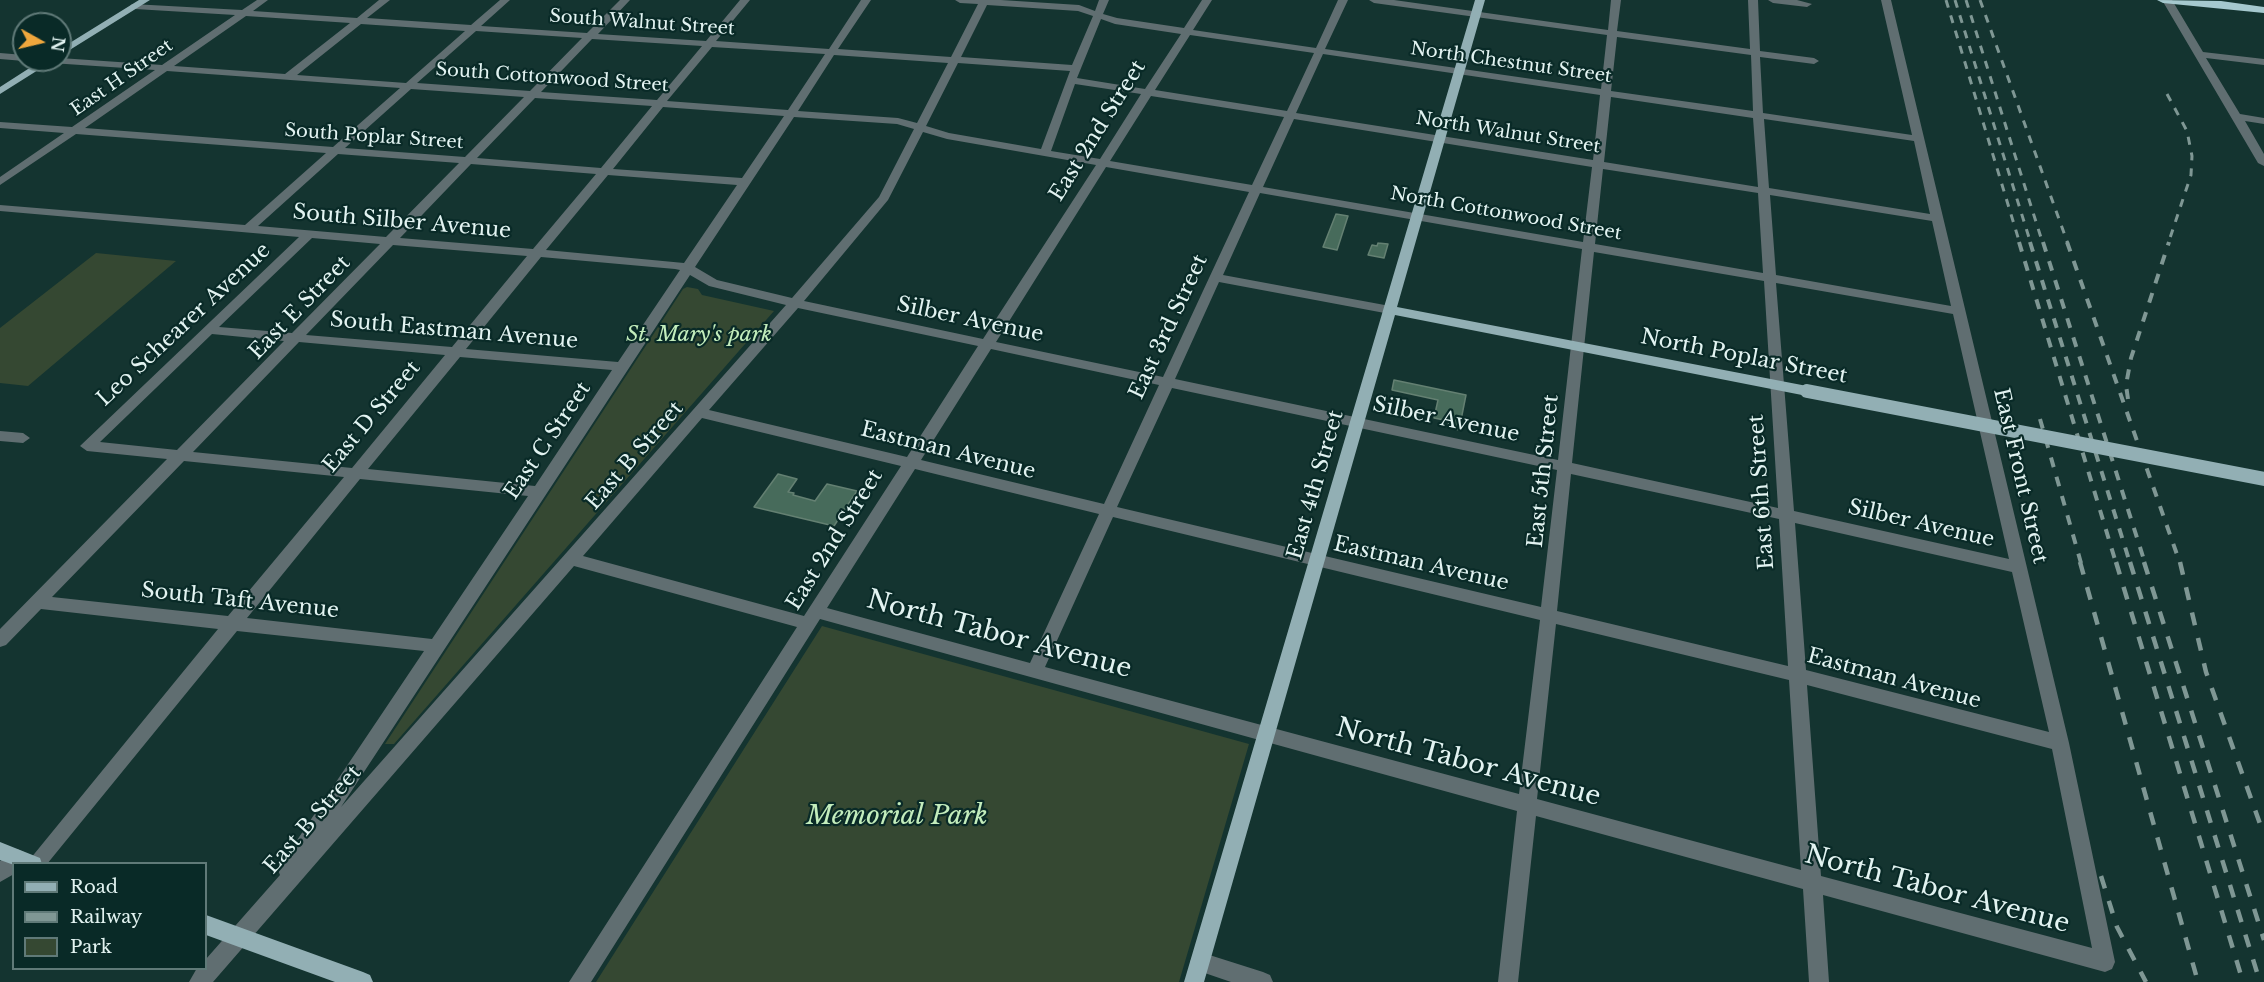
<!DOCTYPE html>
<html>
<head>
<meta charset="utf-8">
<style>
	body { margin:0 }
	#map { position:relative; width:2264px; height:982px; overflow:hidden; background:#143430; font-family:"Libre Baskerville",serif }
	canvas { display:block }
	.legend { position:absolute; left:12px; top:862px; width:195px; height:108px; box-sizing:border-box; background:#092a27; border:2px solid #607a78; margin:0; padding:8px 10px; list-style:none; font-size:18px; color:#e2f3f1 }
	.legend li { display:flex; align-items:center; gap:12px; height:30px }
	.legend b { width:30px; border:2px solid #607a78 }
	.north { position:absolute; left:12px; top:12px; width:60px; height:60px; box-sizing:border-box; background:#092a27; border:2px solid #607a78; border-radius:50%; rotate:98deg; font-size:16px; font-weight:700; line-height:24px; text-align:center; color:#e2f3f1 }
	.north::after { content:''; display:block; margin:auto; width:21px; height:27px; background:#efa73d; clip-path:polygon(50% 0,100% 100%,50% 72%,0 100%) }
</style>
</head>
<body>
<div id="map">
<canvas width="2264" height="982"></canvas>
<ul class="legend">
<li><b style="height:8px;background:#92afb4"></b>Road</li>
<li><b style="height:8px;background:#7f9794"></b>Railway</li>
<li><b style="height:16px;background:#354832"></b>Park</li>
</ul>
<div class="north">N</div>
</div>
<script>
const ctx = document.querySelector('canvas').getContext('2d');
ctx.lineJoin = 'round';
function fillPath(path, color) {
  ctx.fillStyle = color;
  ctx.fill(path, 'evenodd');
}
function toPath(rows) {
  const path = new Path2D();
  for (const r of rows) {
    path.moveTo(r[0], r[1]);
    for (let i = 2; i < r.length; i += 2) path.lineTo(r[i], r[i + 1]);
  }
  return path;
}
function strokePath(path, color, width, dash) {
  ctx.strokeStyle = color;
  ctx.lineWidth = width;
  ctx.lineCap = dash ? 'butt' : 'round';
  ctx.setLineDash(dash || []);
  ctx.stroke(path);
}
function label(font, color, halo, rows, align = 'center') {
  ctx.font = font + ' "Libre Baskerville",serif';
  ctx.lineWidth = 4.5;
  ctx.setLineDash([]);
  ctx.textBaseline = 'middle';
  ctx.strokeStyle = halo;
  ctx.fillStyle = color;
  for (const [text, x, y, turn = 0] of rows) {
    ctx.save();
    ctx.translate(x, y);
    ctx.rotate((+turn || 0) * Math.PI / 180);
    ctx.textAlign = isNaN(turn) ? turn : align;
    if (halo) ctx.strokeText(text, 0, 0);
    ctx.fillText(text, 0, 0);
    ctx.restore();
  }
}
const green = toPath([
	[96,253,176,261,28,386,0,383,0,328],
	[687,287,698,289,702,295,774,311,394,744,385,744,683,289],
	[822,626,1249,744,1179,982,596,982]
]);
const building = toPath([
	[1336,214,1348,216,1337,250,1323,247,1336,214],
	[1378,243,1388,244,1384,258,1368,255,1372,245,1377,246,1378,243],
	[1394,380,1466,395,1459,430,1448,427,1449,421,1434,418,1438,400,1392,390,1394,380],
	[778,474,797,479,788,492,794,493,793,495,815,501,827,484,857,491,834,526,754,507,778,474]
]);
const minor = toPath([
	[257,0,268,0,253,11,357,18,379,0,390,0,367,18,471,25,500,0,510,0,481,26,587,33,620,0,630,0,598,34,706,41,740,0,750,0,716,41,829,49,861,0,871,0,838,49,951,57,978,4,960,3,955,0,1001,0,1079,5,1095,11,1099,0,1109,0,1103,14,1117,18,1184,28,1202,0,1212,0,1193,30,1316,48,1338,0,1348,0,1325,49,1601,89,1607,35,1374,3,1369,0,1394,0,1608,30,1611,0,1621,0,1617,31,1750,49,1748,0,1758,0,1760,51,1814,58,1819,61,1814,64,1760,57,1763,113,1912,135,1881,0,1891,0,2069,743,2115,962,2112,969,2105,972,1823,895,1829,982,1809,982,1803,889,1536,816,1518,982,1498,982,1517,811,820,619,591,982,569,982,797,627,574,566,213,982,189,982,197,968,206,968,206,959,280,875,278,870,281,864,424,651,237,631,47,864,26,864,218,629,41,609,6,645,0,647,0,629,167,459,87,451,80,446,299,237,0,211,0,205,245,225,326,153,76,134,0,185,0,177,64,133,0,128,0,122,72,127,155,70,51,63,46,60,60,60,60,58,162,65,235,15,135,9,130,6,132,4,242,10,257,0],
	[987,5,1078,11,1093,16,1072,65,961,57,987,5],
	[246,16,350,23,285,74,174,66,246,16],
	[1101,19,1115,24,1181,34,1145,89,1077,78,1101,19],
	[361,24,465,31,406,83,297,75,361,24],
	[476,31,582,38,530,91,417,83,476,31],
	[1190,35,1314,53,1287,111,1155,90,1190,35],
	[1617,37,1751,55,1753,111,1611,91,1617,37],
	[592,39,702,46,657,100,541,92,592,39],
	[712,47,825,54,788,110,667,101,712,47],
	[1323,54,1600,95,1593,160,1296,113,1323,54],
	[834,55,948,63,917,123,898,118,798,111,834,55],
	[958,63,1070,71,1041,149,949,133,926,126,958,63],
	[167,71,400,88,333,147,85,128,167,71],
	[1075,84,1141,94,1100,159,1051,151,1075,84],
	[411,89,524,97,465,157,345,148,411,89],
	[1151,96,1284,117,1252,185,1110,161,1151,96],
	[1611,97,1753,118,1758,187,1604,162,1611,97],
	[535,98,652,106,601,168,477,158,535,98],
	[663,107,784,116,742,178,613,169,663,107],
	[794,117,897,124,914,129,879,197,792,298,717,280,695,267,794,117],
	[1294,119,1592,167,1583,242,1263,187,1294,119],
	[1764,119,1914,141,1930,214,1769,188,1764,119],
	[923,132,947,139,1096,165,983,339,804,301,888,200,923,132],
	[338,154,459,163,386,237,258,226,338,154],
	[471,164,596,174,533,249,400,238,471,164],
	[1106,167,1249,192,1163,377,996,342,1106,167],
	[1603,169,1758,193,1763,273,1595,244,1603,169],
	[608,175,737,185,684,263,546,250,608,175],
	[1260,193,1582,249,1558,460,1175,379,1219,282,1390,314,1396,310,1390,306,1223,275,1260,193],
	[1770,195,1932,221,1951,306,1776,275,1770,195],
	[312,238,380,244,292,333,219,327,312,238],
	[393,245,527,256,452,347,306,335,393,245],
	[1594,252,1764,281,1778,508,1572,463,1594,252],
	[541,257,675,269,680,270,618,362,466,349,541,257],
	[690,275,709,286,786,305,341,807,690,275],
	[1776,283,1953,314,2009,559,1794,511,1776,283],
	[798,308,978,346,907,457,709,410,798,308],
	[212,334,284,341,177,450,100,442,212,334],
	[299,342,445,355,352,468,193,452,299,342],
	[991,349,1159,385,1104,504,921,460,991,349],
	[460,357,612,370,535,486,368,469,460,357],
	[1172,388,1557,470,1541,607,1117,507,1172,388],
	[702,418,901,466,804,616,583,556,702,418],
	[184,461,344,477,228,616,52,597,184,461],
	[915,469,1099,514,1030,663,827,608,915,469],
	[1571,474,1779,519,1788,666,1557,611,1571,474],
	[360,479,528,496,432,639,247,618,360,479],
	[1113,517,1540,620,1519,794,1045,667,1113,517],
	[1795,523,2012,572,2049,732,1806,670,1795,523],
	[1556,624,1789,680,1801,870,1537,799,1556,624],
	[1807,685,2052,749,2092,948,1821,876,1807,685],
	[1768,0,1797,0,1812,4,1807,7,1773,3,1768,0],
	[2162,0,2172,0,2203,52,2264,59,2264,65,2206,58,2240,114,2264,118,2264,124,2245,121,2264,154,2264,166,2258,163,2162,0],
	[0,53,24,55,24,60,28,60,24,61,0,59,0,53],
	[0,431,23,433,30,438,23,443,0,441,0,431],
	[17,849,24,852,27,858,24,864,14,864,14,874,0,882,0,861,17,849],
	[1200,952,1263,972,1270,975,1273,982,1231,982,1193,969,1190,962,1193,955,1200,952]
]);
const major = toPath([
	[139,0,150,0,60,56,60,49,139,0],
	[1475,0,1485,0,1397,307,1807,386,1814,391,1807,396,1395,315,1204,982,1184,982,1475,0],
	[42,60,54,60,0,94,0,87,42,60],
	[0,842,40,858,42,864,14,865,0,860,0,842],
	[206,915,363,972,370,975,373,982,335,982,206,935,206,915]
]);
const highway = toPath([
	[2157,0,2221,1,2264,7,2264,13,2163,3,2157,0]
]);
const railFar2 = toPath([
	[1946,0,2020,244],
	[1955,0,2031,244],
	[1966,0,2043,244],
	[1980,0,2068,244],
	[2167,94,2187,131,2192,156,2191,175,2168,244]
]);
const railFar1 = toPath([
	[2019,242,2116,563],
	[2030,242,2130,563],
	[2043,242,2145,563],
	[2067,242,2180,563],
	[2128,399,2126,385,2131,358,2169,242],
	[2040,419,2081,563]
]);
const rail = toPath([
	[2080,562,2198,982],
	[2116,562,2243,982],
	[2130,562,2260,982],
	[2144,562,2264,940],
	[2180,562,2206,672,2264,835],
	[2101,876,2117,927,2146,982]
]);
const majorBridge = toPath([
	[1807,391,2264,479]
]);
const farStreetnames = [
	["South Walnut Street",642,23,4],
	["North Chestnut Street",1511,63,8],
	["East H Street",122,78,-35],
	["South Cottonwood Street",552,78,4],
	["North Walnut Street",1508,133,9],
	["South Poplar Street",374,137,4],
	["North Cottonwood Street",1506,214,10]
];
const streetNames = [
	["East 2nd Street",1098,131,-58],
	["South Silber Avenue",402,222,5],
	["East E Street",300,308,-46],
	["Silber Avenue",970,320,12],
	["Leo Schearer Avenue",184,325,-43],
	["East 3rd Street",1169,327,-65],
	["South Eastman Avenue",454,331,5],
	["North Poplar Street",1744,357,11],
	["East D Street",372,417,-50],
	["Silber Avenue",1446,420,12],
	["East C Street",548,441,-56],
	["Eastman Avenue",948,451,14],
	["East B Street",635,456,-49],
	["East 5th Street",1544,471,-84],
	["East Front Street",2020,476,77],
	["East 4th Street",1316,485,-74],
	["East 6th Street",1762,492,-94],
	["Silber Avenue",1921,524,13],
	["East 2nd Street",835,540,-58],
	["Eastman Avenue",1421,564,13],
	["South Taft Avenue",240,601,6],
	["Eastman Avenue",1894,679,15],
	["East B Street",313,820,-49]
];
const parkNames = [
	["St. Mary's park",699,335]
];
const nearStreetnames = [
	["North Tabor Avenue",999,635,15],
	["North Tabor Avenue",1468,763,15],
	["North Tabor Avenue",1937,890,15]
];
const nearParknames = [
	["Memorial Park",897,817]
];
fillPath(green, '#354832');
fillPath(building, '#476b5b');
strokePath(building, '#648072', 1.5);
fillPath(minor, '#606e71');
fillPath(major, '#92afb4');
fillPath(highway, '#a5c8ce');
strokePath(railFar2, '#7f9794', 3, [8, 8]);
strokePath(railFar1, '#7f9794', 4, [10, 10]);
strokePath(rail, '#7f9794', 4.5, [13, 13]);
strokePath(majorBridge, '#92afb4', 14);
label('18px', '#e2f3f1', '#092a27', farStreetnames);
label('21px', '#e2f3f1', '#092a27', streetNames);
label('italic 21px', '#c3edbc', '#092a27', parkNames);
label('26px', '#e2f3f1', '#092a27', nearStreetnames);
label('italic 26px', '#c3edbc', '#092a27', nearParknames);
</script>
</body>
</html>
